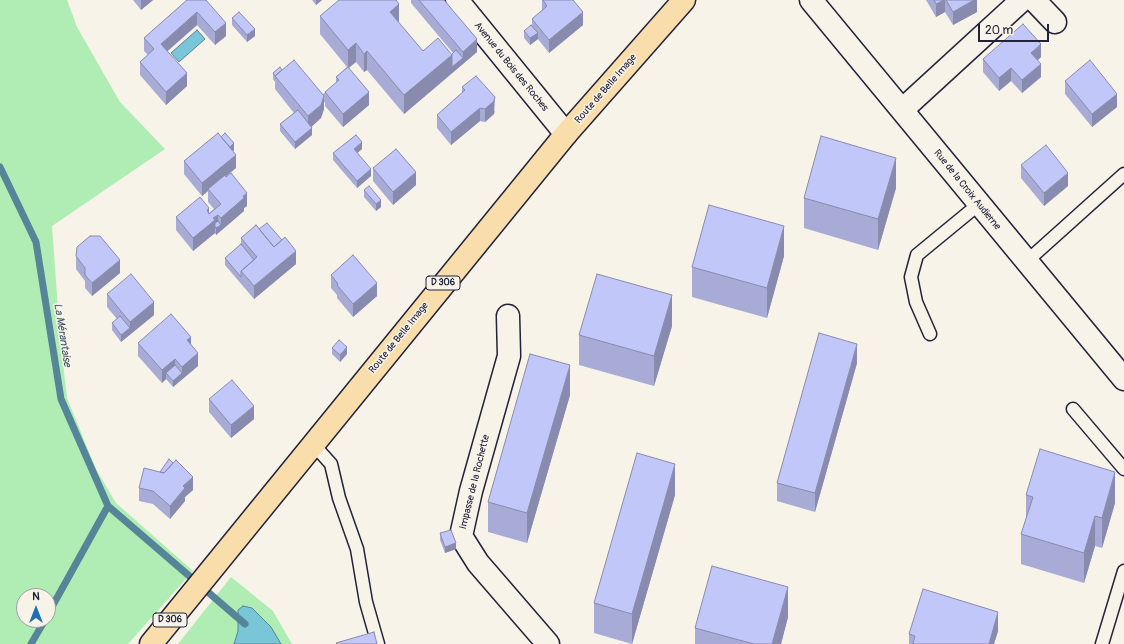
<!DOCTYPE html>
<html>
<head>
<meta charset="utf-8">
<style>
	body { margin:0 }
	#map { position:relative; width:1124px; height:644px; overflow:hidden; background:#f7f3e8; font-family:Pangolin,sans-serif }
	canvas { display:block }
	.north { position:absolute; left:16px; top:588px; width:40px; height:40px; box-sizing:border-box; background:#f7f3e8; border:1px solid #a29fa3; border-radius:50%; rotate:0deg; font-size:11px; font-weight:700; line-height:16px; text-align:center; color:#22223b }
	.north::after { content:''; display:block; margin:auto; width:14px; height:18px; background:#1f6fb2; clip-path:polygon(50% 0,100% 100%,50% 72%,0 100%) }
	.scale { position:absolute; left:978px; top:24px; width:71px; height:18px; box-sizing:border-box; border:2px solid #22223b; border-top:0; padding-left:5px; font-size:12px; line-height:14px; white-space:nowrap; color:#22223b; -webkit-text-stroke:3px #f7f3e8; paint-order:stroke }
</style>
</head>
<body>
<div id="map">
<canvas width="1124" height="644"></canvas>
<div class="north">N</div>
<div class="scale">20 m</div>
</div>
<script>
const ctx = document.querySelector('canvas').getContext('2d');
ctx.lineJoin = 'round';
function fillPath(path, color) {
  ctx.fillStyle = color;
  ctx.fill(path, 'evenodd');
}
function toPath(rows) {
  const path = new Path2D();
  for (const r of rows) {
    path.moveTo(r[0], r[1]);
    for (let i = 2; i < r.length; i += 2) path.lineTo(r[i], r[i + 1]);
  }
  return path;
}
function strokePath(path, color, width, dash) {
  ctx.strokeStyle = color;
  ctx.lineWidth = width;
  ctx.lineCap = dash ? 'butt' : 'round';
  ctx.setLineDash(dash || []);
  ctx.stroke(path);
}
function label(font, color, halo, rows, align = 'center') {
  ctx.font = font + ' Pangolin,sans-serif';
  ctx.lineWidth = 3;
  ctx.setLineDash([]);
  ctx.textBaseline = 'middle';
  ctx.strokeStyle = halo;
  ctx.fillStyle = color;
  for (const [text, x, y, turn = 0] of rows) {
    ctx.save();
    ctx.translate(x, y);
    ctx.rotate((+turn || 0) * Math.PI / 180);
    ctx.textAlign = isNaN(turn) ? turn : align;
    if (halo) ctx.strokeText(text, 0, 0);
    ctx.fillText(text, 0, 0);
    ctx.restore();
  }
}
const green = toPath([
	[0,0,67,0,77,27,120,102,165,149,52,226,60,337,67,398,96,469,116,503,193,571,128,644,0,644],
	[24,596,48,596,48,620,24,620],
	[231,577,273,611,292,644,178,644]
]);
const water = toPath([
	[197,30,205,39,179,62,171,53,197,30],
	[243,606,252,608,271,627,281,644,234,644,238,631,238,610,243,606]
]);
const stream = toPath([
	[0,167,36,242,61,399,108,506,245,624],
	[48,614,108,506],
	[31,644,45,620]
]);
const lane = toPath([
	[1026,262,1124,174],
	[930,334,916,302,911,277,917,255,979,204],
	[1073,409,1124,469],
	[313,444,331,464,339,498,357,549,366,602,378,644],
	[1102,644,1124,571]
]);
const street = toPath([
	[457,0,566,134],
	[811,0,1124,379],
	[1034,0,1055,22],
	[902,110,1022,0],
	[508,316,509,356,471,491,461,536,478,563,548,644]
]);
const primary = toPath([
	[151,644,566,134,684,0]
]);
const wall = toPath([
	[133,0,153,0,141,10],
	[187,0,226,36,215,45,197,25,167,51,187,86,166,105,140,75,140,62,148,55,144,51,144,38],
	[312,0,322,0,316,5],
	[411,0,444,0,477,52,404,114,367,70,364,72,356,62,349,68,369,105,343,127,325,106,325,103,324,102,324,109,321,118,311,127,312,135,295,149,280,131,280,124,294,113,275,89,275,82,273,79,273,73,282,70,323,95,323,94,336,83,336,77,347,67,320,34,320,16,399,23,423,51,452,54,453,53,411,3],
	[542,0,573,0,583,25,549,53,538,39,530,45,524,38,524,31,532,25,532,19,542,10],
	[926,0,977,0,977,12,953,25,945,12,936,17],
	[232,18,255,36,247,42,232,25],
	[1041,57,1038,60,1041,77,1022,93,1011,81,999,91,983,72,983,59],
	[1065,81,1117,107,1092,127,1065,94],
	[462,87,495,111,494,114,485,122,480,121,451,145,437,128,437,115,462,93],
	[221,137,234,150,233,151,236,168,226,176,247,206,244,208,244,211,216,235,215,233,193,251,176,230,176,217,209,213,214,209,208,202,208,191,202,196,184,174,184,161],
	[362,149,357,153,371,176,357,188,333,160,333,153],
	[1021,165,1068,186,1044,206,1021,178],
	[373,168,416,185,393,205,373,181],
	[896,188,878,250,804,228,804,198],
	[364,190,381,207,376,211,364,197],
	[259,229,296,264,254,299,225,265,225,258,241,244,241,238],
	[76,256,120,273,92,296,85,288,85,281,76,269],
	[784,256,767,318,692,297,692,267],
	[331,275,377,296,353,317,337,298,337,295,331,288],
	[107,294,154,315,121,342,112,330,112,323,117,319,107,307],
	[672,326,654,386,579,365,579,335],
	[138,343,191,345,198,366,173,387,166,379,162,383,138,356],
	[332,348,347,354,340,362,332,354],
	[857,363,815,512,777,501,777,483],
	[570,395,527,543,488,532,488,502],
	[209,399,254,419,231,438,209,412],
	[139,488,193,490,185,497,185,501,170,519,153,504,139,501],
	[675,495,632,644,594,633,594,603],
	[1026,495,1115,503,1102,548,1095,546,1084,583,1021,564,1021,534,1026,518],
	[440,533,456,549,445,553,440,540],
	[788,617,781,644,695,644,695,628],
	[998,631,994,644,909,644,909,634]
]);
const shadedWall = toPath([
	[141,0,153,0,141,10],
	[316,0,322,0,316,5],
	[944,0,945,0,945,12,936,17,936,4],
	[974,0,977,0,977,12,953,25,953,12],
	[399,4,399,23,390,12],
	[197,12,197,25,161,57,161,44],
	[583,12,583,25,549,53,549,40],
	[226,23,226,36,215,45,215,32],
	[255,29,255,36,247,42,247,35],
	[538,33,538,39,530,45,530,38],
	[477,39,477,52,404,114,404,95,452,55,463,58,463,52],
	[356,43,356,62,348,68,348,50],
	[1041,44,1041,57,1031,66,1031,53],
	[367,51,367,70,364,72,364,54],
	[1041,64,1041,77,1022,93,1022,80],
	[1011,68,1011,81,999,91,999,78],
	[187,73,187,86,166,105,166,92],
	[369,92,369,105,343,127,343,114],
	[1117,94,1117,107,1092,127,1092,114],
	[324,96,324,109,321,118,308,130,308,116],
	[495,97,494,114,485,122,485,109],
	[480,108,480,121,451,145,451,132],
	[312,128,312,135,295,149,295,142],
	[362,142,362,149,354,156,354,149],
	[234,143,234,150,226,157,226,150],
	[236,155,236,168,209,190,208,189,208,191,202,196,202,183],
	[896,158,896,188,878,250,878,219],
	[371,169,371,176,357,188,357,181],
	[416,172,416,185,393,205,393,192],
	[1068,173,1068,186,1044,206,1044,193],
	[247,193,247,206,244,208,244,211,216,235,216,228,215,227,215,233,193,251,193,238,218,215,218,227,221,225,221,218],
	[381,200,381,207,376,211,376,204],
	[209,208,209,221,207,210],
	[784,226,784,256,767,318,767,288],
	[296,251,296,264,254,299,254,286],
	[120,260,120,273,92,296,92,283],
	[377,283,377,296,353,317,353,304],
	[672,295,672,326,654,386,654,356],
	[154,302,154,315,121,342,121,335,130,328,130,322],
	[191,337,191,350,187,340],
	[857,344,857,363,815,512,815,493],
	[347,347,347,354,340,362,340,355],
	[198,353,198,366,173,387,173,381,182,373,182,367],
	[175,359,175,372,166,373,166,379,162,383,162,370],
	[570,365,570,395,527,543,527,513],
	[254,406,254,419,231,438,231,425],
	[675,464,675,495,632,644,632,614],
	[1115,472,1115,503,1102,548,1102,518],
	[193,477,193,490,185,497,185,501,170,519,170,506,183,486],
	[1095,516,1095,546,1084,583,1084,553],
	[456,543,456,549,445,553,445,547],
	[788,587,788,617,781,644,772,644],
	[998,612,998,631,994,644,989,644]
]);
const building = toPath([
	[187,0,206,0,226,23,215,32,197,12,161,44,187,73,166,92,140,62,154,49,144,38,187,0],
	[339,0,396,0,399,4,390,12,423,51,438,38,452,55,404,95,367,51,364,54,356,43,348,50,320,16,339,0],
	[419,0,444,0,477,39,463,52,419,0],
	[543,0,573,0,583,12,549,40,532,19,547,6,543,0],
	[934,0,944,0,936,4,934,0],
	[946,0,974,0,953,12,946,0],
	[239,12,255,29,247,35,232,18,239,12],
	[1023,24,1041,44,1031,53,1041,64,1022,80,1011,68,999,78,983,59,1023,24],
	[531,25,538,33,530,38,524,31,531,25],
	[456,50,463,58,452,67,452,54,456,50],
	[294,60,324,96,321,105,308,116,275,76,294,60],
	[1090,60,1117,94,1092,114,1065,81,1090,60],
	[280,67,282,70,275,76,273,73,280,67],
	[348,67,369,92,343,114,325,92,339,80,336,77,348,67],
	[476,76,495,97,494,101,485,109,480,108,451,132,437,115,465,90,462,87,476,76],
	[298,110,312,128,295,142,280,124,298,110],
	[218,133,236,155,202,183,184,161,218,133],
	[225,133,234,143,230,147,221,137,225,133],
	[356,135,362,142,354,149,371,169,357,181,333,153,356,135],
	[821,136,896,158,878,219,804,198,821,136],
	[1046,145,1068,173,1044,193,1021,165,1046,145],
	[396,149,416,172,393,192,373,168,396,149],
	[231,173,247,193,243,196,244,198,221,218,218,215,213,218,215,220,193,238,176,217,200,197,209,208,207,210,209,214,221,204,208,189,225,175,226,177,231,173],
	[369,186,381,200,376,204,364,190,369,186],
	[709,205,784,226,767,288,692,267,709,205],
	[218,221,221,225,216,228,215,227,215,223,218,221],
	[267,223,282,240,274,247,259,229,267,223],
	[256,225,274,247,285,237,296,251,254,286,241,271,257,257,241,238,256,225],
	[90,236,100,236,120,260,92,283,85,275,85,268,76,256,77,247,90,236],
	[241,244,254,260,241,271,241,277,225,258,241,244],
	[353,255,377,283,353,304,337,285,338,284,331,275,353,255],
	[131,274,154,302,130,322,107,294,131,274],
	[597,274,672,295,654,356,579,335,597,274],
	[171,314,191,337,187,340,198,353,182,367,175,359,162,370,138,343,171,314],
	[120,316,130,328,121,335,112,323,120,316],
	[819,333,857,344,815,493,777,483,819,333],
	[339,340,347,347,340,355,332,348,339,340],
	[530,354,570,365,527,513,488,502,530,354],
	[175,365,182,373,173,381,166,373,175,365],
	[232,380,254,406,231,425,209,399,232,380],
	[1040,449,1115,472,1102,518,1095,516,1084,553,1021,534,1033,497,1026,495,1040,449],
	[637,453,675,464,632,614,594,603,637,453],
	[169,459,173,463,164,473,160,472,169,459],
	[176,460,193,477,183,486,185,488,170,506,153,491,139,488,144,468,164,473,176,460],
	[451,530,456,543,445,547,440,533,451,530],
	[712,566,788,587,772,644,754,644,695,628,712,566],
	[923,589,998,612,989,644,913,644,915,636,909,634,923,589],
	[374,632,377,644,337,644,336,643,374,632]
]);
const shields = [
	[443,283,34],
	[170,620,34]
];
const shieldNames = [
	["D 306",443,283],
	["D 306",170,620]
];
const streetNames = [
	["Avenue du Bois des Roches",511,67,51],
	["Route de Belle Image",606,89,-49],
	["Rue de la Croix Audierne",967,190,51],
	["Route de Belle Image",399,338,-51],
	["Impasse de la Rochette",475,482,-76]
];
const waterNames = [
	["La Mérantaise",62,335,81]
];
fillPath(green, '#afedb4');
fillPath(water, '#79c6d8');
strokePath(water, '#568499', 1);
strokePath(stream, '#568499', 7);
strokePath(lane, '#22223b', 15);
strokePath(street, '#22223b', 25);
strokePath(primary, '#22223b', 25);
strokePath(lane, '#f7f3e8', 12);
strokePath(street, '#f7f3e8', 22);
strokePath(primary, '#f9deab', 22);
fillPath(wall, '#a7abd6');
fillPath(shadedWall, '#888bae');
fillPath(building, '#c2c7f9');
strokePath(building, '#888bae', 1);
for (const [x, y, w] of shields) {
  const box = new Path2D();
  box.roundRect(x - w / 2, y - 7, w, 14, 3);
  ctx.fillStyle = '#f7f3e8';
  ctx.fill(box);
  strokePath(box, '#22223b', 1);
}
label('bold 9px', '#22223b', null, shieldNames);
label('10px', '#22223b', '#f7f3e8', streetNames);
label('italic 11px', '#3c536a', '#f7f3e8', waterNames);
</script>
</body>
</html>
